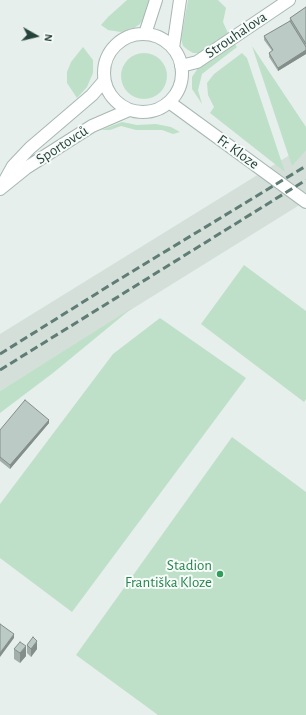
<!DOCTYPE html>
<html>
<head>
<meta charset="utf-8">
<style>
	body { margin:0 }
	#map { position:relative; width:306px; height:715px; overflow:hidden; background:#e6efeb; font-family:"Alegreya Sans",sans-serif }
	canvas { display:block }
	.north { position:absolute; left:16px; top:16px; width:40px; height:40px; -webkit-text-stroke:3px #f7fbf9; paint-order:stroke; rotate:98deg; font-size:11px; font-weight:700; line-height:16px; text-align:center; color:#24423a }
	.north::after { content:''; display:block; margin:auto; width:14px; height:18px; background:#24423a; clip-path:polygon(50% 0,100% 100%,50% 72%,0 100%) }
</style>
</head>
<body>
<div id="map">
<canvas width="306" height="715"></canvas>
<div class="north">N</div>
</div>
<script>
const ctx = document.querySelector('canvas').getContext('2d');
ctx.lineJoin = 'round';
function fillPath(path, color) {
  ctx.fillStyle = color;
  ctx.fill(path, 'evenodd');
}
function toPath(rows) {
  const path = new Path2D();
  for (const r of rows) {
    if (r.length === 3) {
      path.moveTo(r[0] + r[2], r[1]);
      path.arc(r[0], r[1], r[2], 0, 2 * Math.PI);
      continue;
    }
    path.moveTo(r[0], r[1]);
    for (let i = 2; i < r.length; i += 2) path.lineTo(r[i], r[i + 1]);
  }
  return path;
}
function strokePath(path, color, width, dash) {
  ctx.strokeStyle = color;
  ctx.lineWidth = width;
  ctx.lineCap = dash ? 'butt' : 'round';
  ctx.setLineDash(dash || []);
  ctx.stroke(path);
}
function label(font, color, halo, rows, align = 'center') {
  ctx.font = font + ' "Alegreya Sans",sans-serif';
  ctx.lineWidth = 4;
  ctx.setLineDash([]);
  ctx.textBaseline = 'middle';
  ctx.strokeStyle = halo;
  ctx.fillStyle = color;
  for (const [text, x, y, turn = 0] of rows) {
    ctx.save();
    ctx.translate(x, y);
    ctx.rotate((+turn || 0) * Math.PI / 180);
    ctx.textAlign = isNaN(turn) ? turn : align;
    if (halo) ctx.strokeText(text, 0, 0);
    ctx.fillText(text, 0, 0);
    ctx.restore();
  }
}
const built = toPath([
	[306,145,306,201,0,391,0,334]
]);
const green = toPath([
	[127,0,151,0,145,17,140,24,134,28,121,32,108,30,101,25,108,17],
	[188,0,218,0,226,8,223,22,228,33,205,51,198,53,193,53,188,50,183,46,181,39],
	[234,43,237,47,202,74,198,90,202,104,192,89,192,77,198,68],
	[252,46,306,127,306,150,292,166],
	[83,47,93,60,93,73,87,87,77,98,67,83,67,72,71,62],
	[242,53,247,58,285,172,210,113,214,107,208,95,207,83,214,74],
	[144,76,23],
	[122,122,137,125,156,124,171,127,180,132,173,134,162,130,136,130,121,126,110,130,101,130],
	[244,265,306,311,306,399,304,402,201,324],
	[132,308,53,373,0,413,0,391],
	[160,318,246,378,72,612,0,558,0,504,113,354],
	[232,437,306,492,306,715,158,715,76,655]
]);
const minor = toPath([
	[143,73,39],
	[145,34,156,0],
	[173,48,180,0],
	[181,66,197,62,289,0],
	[169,102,306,202],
	[3,184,13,166,30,148,92,95,104,81],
	[0,189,26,168,92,126,129,110]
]);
const rail = toPath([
	[0,354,115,282,306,166],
	[0,370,306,180]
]);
const wall = toPath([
	[306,7,306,54,278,71,269,57,269,53,272,51,264,40,264,36,290,21,290,18],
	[49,423,10,469,0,461,0,430],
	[27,645,37,649,31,657,27,653],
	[14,649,26,656,20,663,14,659]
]);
const shadedWall = toPath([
	[306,50,306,54,278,71,278,68],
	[49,420,49,423,10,469,10,465],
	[14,634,14,638,0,657,0,653],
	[37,641,37,649,31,657,31,649],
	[26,646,26,656,20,663,20,653]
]);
const building = toPath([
	[306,7,306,44,290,18,306,7],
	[290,21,306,47,306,50,278,68,269,53,273,50,264,36,290,21],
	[25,400,49,420,10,465,0,457,0,430,25,400],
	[0,624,14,634,0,653,0,624],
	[33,637,37,641,31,649,27,645,33,637],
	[20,642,26,646,20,653,14,649,20,642]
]);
const markers = [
	[220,574,4,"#2e9e5b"]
];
const streetNames = [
	["Strouhalova",236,35,-34],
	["Sportovců",62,145,-33],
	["Fr. Kloze",238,152,36]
];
const leisureNames = [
	["Stadion",212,565],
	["Františka Kloze",212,582]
];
fillPath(built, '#d4dfda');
fillPath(green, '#bfe0c8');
strokePath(minor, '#a8b8b2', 14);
strokePath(minor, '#fff', 12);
strokePath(rail, '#5f7d75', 3, [8, 4]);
fillPath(wall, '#a1aea9');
fillPath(shadedWall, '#838d89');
fillPath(building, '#bbcac4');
strokePath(building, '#838d89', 1);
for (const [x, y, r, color] of markers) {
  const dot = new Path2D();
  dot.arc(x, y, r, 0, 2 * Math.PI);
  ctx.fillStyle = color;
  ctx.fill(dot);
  strokePath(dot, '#f7fbf9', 1.5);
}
label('15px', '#24423a', '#f7fbf9', streetNames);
label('15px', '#27864d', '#f7fbf9', leisureNames, 'right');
</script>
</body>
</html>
